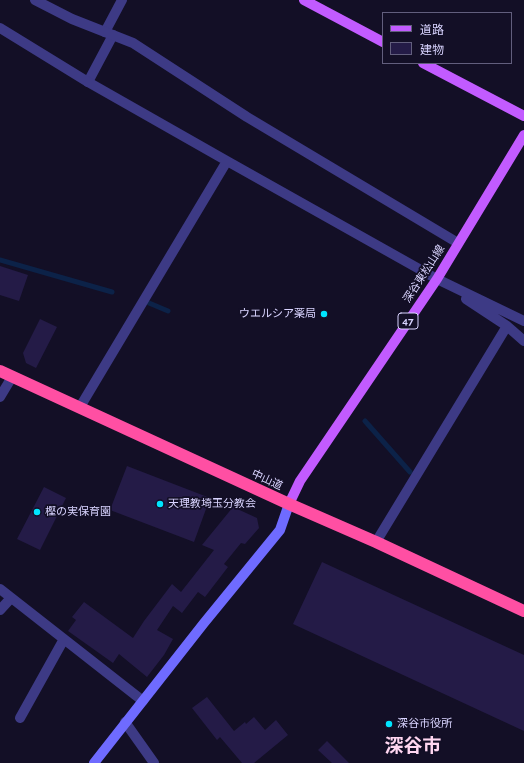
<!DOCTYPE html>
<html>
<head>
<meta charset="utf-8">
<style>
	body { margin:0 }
	#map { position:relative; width:524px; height:763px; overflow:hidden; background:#130f26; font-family:Raleway,"Noto Sans JP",sans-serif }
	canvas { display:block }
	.legend { position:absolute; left:382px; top:12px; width:130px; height:52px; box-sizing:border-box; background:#130f26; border:1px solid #625e7d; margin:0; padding:5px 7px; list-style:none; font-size:12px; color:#d9d4ff }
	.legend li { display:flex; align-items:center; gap:8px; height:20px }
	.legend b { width:20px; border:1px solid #625e7d }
</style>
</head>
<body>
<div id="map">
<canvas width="524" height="763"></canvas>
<ul class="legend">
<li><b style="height:5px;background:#c25bff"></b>道路</li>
<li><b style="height:11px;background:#241b47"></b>建物</li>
</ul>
</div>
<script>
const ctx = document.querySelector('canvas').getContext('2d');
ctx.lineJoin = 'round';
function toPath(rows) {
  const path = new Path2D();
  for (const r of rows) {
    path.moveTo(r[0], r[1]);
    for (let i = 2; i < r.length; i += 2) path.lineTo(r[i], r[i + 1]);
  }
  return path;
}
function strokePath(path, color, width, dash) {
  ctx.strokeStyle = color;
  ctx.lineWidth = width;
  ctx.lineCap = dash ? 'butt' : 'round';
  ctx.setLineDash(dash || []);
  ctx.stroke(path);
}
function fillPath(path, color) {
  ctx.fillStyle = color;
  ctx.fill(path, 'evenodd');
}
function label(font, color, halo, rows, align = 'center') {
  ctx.font = font + ' Raleway,"Noto Sans JP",sans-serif';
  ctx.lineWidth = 3.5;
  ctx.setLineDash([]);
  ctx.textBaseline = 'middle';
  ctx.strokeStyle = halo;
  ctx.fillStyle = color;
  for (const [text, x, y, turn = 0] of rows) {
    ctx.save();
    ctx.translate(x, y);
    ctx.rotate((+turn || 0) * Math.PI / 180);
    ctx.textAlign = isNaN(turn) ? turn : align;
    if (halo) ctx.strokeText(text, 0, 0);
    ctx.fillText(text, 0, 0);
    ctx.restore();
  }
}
const stream = toPath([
	[0,260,112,292],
	[149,303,168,311],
	[365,421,410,472]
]);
const building = toPath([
	[0,266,28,275,19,301,0,295],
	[40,319,57,327,36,368,26,363,23,353],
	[127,466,210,498,194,542,110,510],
	[44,487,66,498,40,550,17,539],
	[233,507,257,518,259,528,245,544,241,543,224,564,228,567,205,597,198,592,182,613,173,606,157,630,173,639,164,655,147,677,119,654,113,663,68,631,76,620,72,617,84,602,133,638,144,621,172,584,181,592,214,550,202,545],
	[322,562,524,655,524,731,293,624],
	[207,697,234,731,245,722,246,724,254,717,265,730,276,720,288,735,254,763,242,763,220,737,217,740,192,708],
	[327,741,349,763,332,763,318,750]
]);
const lane = toPath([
	[105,32,122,0],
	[88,82,113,35]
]);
const street = toPath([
	[35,0,72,19,133,43,247,117,458,243],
	[0,28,88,82,227,161,437,279,524,321],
	[466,299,507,326,524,341],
	[0,397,12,377],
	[80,407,227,161],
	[376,542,507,326],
	[0,589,143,701],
	[0,610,11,598],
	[20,718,64,639],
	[125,722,154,763]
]);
const secondary = toPath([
	[94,763,204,623,280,530,289,504]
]);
const primary = toPath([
	[304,0,383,42],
	[423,63,524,116],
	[289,504,300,481,437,279,524,135]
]);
const highway = toPath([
	[0,371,289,504,376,542,524,611]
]);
const markers = [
	[324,314,4,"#00e5ff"],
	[160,504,4,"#00e5ff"],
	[37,512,4,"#00e5ff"],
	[389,724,4,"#00e5ff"]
];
const shields = [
	[408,321,20]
];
const shieldNames = [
	["47",408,321]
];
const streetNames = [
	["深谷東松山線",424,274,-57],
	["中山道",267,480,25]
];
const poiNames = [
	["ウエルシア薬局",316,314,"right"],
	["天理教埼玉分教会",168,504],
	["樫の実保育園",45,512],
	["深谷市役所",397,724]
];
const townNames = [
	["深谷市",413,746]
];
strokePath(stream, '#0c2248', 5);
fillPath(building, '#241b47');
strokePath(lane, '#3d3a85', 10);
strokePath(street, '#3d3a85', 10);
strokePath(secondary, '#6f6bff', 10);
strokePath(primary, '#c25bff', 10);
strokePath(highway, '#ff4fa3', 12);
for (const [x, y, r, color] of markers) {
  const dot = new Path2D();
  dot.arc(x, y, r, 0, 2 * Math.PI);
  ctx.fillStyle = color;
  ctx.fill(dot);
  strokePath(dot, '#130f26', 1.5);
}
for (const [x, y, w] of shields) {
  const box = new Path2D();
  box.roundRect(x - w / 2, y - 8, w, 16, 3);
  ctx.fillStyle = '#130f26';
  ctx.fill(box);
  strokePath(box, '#d9d4ff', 1);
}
label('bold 10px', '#d9d4ff', null, shieldNames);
label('11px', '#d9d4ff', '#130f26', streetNames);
label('11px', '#d9d4ff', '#130f26', poiNames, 'left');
label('bold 19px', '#ffd6f0', '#130f26', townNames);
</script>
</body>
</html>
